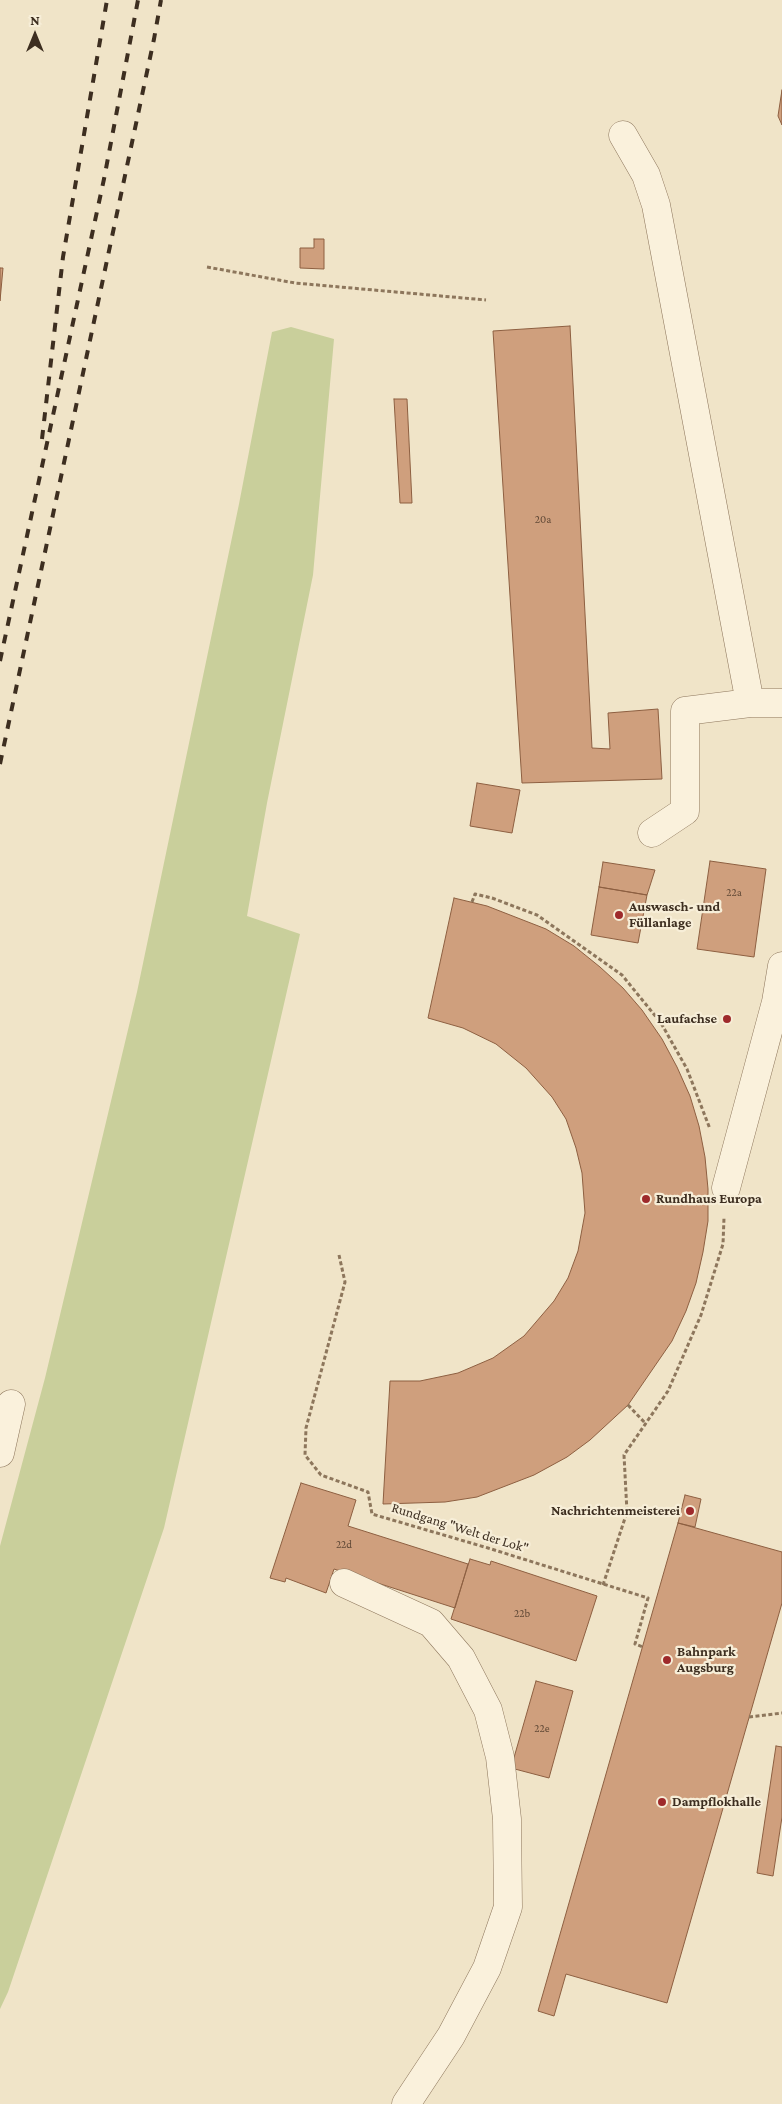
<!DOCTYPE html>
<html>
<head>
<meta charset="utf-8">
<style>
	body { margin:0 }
	#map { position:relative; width:782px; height:2104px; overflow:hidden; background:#f0e4c8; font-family:"Crimson Pro",serif }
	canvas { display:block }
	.north { position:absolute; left:10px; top:10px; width:50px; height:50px; -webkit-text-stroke:4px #f7eed8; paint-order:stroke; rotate:0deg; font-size:14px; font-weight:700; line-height:20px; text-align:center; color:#3d2e20 }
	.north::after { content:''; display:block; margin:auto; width:18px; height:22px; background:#3d2e20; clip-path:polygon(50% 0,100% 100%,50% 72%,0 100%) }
</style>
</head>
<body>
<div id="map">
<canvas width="782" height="2104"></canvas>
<div class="north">N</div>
</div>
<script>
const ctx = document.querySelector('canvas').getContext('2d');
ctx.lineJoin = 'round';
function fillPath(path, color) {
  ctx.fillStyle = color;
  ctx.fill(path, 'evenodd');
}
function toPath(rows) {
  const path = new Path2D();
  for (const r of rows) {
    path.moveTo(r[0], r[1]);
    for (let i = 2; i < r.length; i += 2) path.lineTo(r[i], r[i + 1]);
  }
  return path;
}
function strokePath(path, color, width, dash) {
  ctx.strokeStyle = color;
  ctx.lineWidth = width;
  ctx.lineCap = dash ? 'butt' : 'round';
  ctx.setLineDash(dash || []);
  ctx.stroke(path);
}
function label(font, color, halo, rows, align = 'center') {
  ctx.font = font + ' "Crimson Pro",serif';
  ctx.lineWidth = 4.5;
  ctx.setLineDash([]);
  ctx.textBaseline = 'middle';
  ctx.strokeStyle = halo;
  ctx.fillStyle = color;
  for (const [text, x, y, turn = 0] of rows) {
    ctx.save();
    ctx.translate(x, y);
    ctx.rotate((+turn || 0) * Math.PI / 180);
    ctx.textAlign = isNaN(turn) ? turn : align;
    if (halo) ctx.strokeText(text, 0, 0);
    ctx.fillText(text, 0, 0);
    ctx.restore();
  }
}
const green = toPath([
	[291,327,334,339,313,575,267,803,247,916,300,934,164,1528,8,1992,0,2009,0,1546,45,1378,137,992,239,504,272,332]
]);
const building = toPath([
	[782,90,782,125,778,116,782,90],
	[314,239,324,239,324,269,300,268,300,248,314,248,314,239],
	[0,268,3,268,0,301,0,268],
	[570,326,592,748,610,749,608,713,658,709,662,779,522,783,493,331,570,326],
	[394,399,407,399,412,503,400,503,394,399],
	[477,783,520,790,512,833,470,826,477,783],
	[710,861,766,869,754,957,697,949,710,861],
	[603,862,655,870,647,895,599,887,603,862],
	[599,887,647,895,638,943,591,935,599,887],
	[454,898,487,906,546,929,574,946,600,967,623,988,642,1010,662,1039,677,1067,690,1096,699,1126,705,1157,708,1189,708,1221,703,1252,696,1283,686,1311,672,1341,628,1405,590,1440,567,1457,534,1475,477,1497,445,1502,383,1504,390,1381,420,1381,458,1373,493,1358,524,1336,554,1301,568,1278,578,1251,585,1213,582,1173,576,1148,566,1119,552,1097,526,1068,496,1044,463,1028,428,1018,454,898],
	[301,1483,356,1500,348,1526,468,1564,455,1608,334,1569,326,1593,286,1578,285,1582,270,1578,301,1483],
	[685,1495,701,1499,695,1527,678,1523,685,1495],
	[678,1523,782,1552,782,1603,667,2003,566,1974,554,2016,538,2011,678,1523],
	[470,1559,490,1565,491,1561,597,1596,576,1661,451,1619,470,1559],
	[536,1681,573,1691,549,1778,511,1768,536,1681],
	[776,1746,782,1747,782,1817,773,1876,757,1873,776,1746]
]);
const path = toPath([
	[207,267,295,283,486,300],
	[472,902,475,894,492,898,537,915,622,975,661,1023,687,1069,710,1129],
	[339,1255,345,1282,306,1428,305,1455,321,1475,368,1492,372,1514,488,1548,648,1598,635,1644,643,1647],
	[628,1405,646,1424],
	[603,1585,627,1512,624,1455,668,1391,701,1315,723,1244,724,1218],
	[749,1717,782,1713]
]);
const minor = toPath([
	[623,135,646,175,656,205,750,703,782,703],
	[652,833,685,811,685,711,750,703],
	[726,1188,776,1002,782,966],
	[0,1453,11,1404],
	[344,1583,431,1623,461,1658,488,1710,500,1757,507,1819,508,1907,487,1968,451,2036,406,2104]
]);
const rail = toPath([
	[42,439,63,257,107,0],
	[0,661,104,179,138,0],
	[0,764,154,39,161,0]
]);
const markers = [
	[619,915,5,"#9e2a2b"],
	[727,1019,5,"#9e2a2b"],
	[646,1199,5,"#9e2a2b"],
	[690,1511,5,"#9e2a2b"],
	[667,1660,5,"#9e2a2b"],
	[662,1802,5,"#9e2a2b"]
];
const numberNames = [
	["20a",543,520],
	["22a",734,893],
	["22d",344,1545],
	["22b",522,1614],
	["22e",542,1729]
];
const poiNames = [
	["Auswasch- und",629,907],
	["Füllanlage",629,923],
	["Laufachse",717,1019,"right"],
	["Rundhaus Europa",656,1199],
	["Nachrichtenmeisterei",680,1511,"right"],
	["Bahnpark",677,1652],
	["Augsburg",677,1668],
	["Dampflokhalle",672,1802]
];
const streetNames = [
	["Rundgang \"Welt der Lok\"",460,1528,17]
];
fillPath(green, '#c9cf9b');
fillPath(building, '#cf9f7d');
strokePath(building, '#8d5f41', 1);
strokePath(minor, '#8d765c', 29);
strokePath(path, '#8d765c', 3, [4, 2.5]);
strokePath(minor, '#faf1dc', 28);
strokePath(rail, '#3d2e20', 4, [9, 9]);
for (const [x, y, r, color] of markers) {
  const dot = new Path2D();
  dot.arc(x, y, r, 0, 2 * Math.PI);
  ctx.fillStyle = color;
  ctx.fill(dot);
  strokePath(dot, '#f7eed8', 2);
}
label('11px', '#624a37', null, numberNames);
label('bold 14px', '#3d2e20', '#f7eed8', poiNames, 'left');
label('14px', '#3d2e20', '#f7eed8', streetNames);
</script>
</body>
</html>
